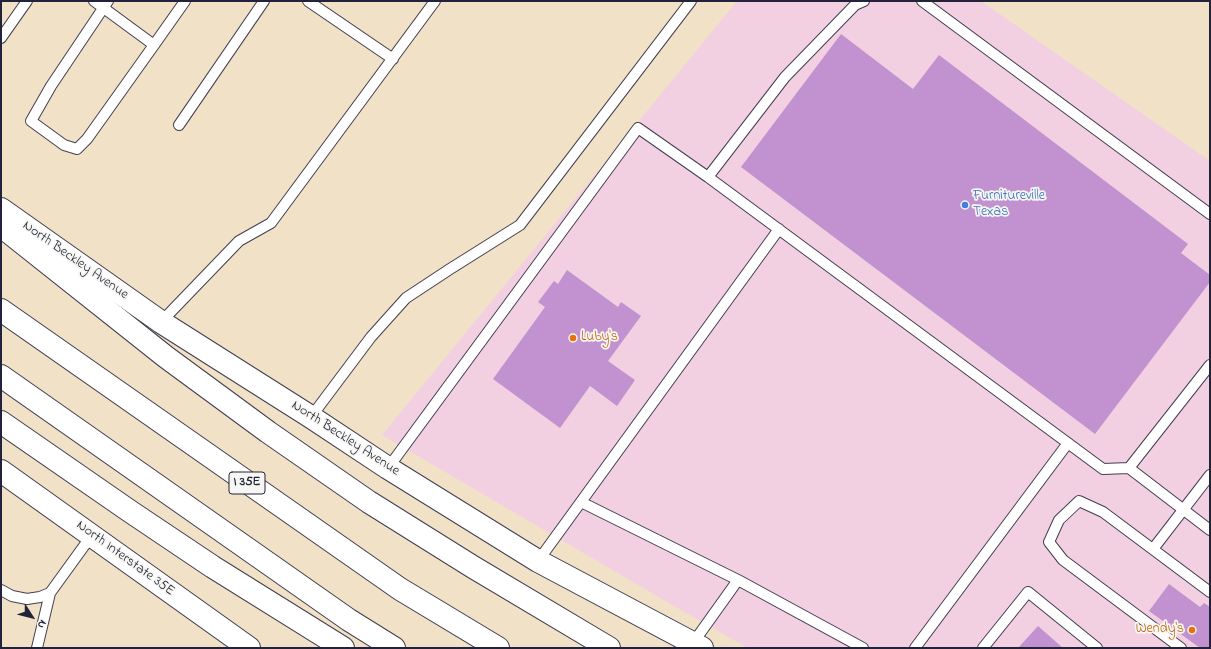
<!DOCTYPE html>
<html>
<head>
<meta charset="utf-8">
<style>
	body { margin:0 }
	#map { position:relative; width:1211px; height:649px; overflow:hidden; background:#f1e1c7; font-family:"Indie Flower",sans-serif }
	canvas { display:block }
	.frame { position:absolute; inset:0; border:2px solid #22223b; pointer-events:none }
	.north { position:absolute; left:12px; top:597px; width:40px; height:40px; -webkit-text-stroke:3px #f6f6f2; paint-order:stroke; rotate:126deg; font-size:11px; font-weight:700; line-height:16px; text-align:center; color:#22223b }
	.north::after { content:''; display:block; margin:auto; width:14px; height:18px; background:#22223b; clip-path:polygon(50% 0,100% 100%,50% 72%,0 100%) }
</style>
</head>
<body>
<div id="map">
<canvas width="1211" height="649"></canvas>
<div class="frame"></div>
<div class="north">N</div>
</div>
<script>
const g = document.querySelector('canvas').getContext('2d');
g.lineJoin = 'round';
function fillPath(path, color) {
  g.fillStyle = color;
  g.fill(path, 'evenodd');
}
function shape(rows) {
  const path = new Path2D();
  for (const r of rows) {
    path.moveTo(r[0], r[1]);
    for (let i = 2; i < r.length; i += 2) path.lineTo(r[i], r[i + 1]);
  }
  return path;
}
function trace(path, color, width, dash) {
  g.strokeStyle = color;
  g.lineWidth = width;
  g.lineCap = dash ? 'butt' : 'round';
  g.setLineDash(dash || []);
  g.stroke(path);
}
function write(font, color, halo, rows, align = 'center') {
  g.font = font + ' "Indie Flower",sans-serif';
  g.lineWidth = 3.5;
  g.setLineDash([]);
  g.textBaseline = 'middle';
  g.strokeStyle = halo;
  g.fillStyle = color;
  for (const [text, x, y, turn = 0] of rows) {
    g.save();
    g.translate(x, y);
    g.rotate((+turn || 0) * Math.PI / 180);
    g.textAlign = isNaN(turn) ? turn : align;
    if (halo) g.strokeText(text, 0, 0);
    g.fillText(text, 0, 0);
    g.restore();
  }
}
const built = shape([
	[737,1,981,1,1210,161,1210,648,748,648,674,606,382,435]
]);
const building = shape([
	[841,34,913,89,939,55,1188,244,1181,253,1210,275,1210,282,1095,434,741,167],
	[567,270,618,307,621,302,641,316,608,361,635,380,617,406,590,386,560,428,493,379,545,307,538,302,554,281,558,284],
	[1169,584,1200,607,1204,603,1210,607,1210,648,1200,648,1149,611],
	[1038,626,1063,648,1018,648]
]);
const service = shape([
	[94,1,154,45,185,1],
	[108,1,51,86,31,121,64,145,77,149,87,139,154,45],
	[308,1,393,59],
	[864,1,855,5,785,77,708,177,1103,469,1129,468],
	[922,1,1210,214],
	[1,38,27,1],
	[179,125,264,1],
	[161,322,239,241,271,223,435,1],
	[1210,365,1129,468,1210,530],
	[311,417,371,337,406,298,450,269,520,225,691,1],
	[388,468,638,128,708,177],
	[581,502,738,580],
	[1153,549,1210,475],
	[538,561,779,229],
	[1,590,12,596,27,599,40,597,50,593,92,535],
	[693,643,738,580,863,648],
	[37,648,50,593],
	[915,648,1068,443],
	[983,648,1028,592,1097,648],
	[1181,648,1063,560,1049,542,1059,520,1079,501,1103,512,1210,592]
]);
const secondary = shape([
	[1,209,161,322,311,417,388,468,538,561,702,648],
	[1,471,249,648]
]);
const motorway = shape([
	[1,226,166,357,268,432,369,502,473,567,609,648],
	[1,310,400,589,498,648],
	[1,376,349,620,394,648],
	[1,422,131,512,213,567,343,648]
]);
const markers = [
	[965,205,4,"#3f7fe0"],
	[573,338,4,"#e8710a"],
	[1192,630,4,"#e8710a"]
];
const shields = [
	[247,483,36]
];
const shieldNames = [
	["I 35E",247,483]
];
const shopNames = [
	["Furnitureville",973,197],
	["Texas",973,213]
];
const streetNames = [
	["North Beckley Avenue",75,261,35],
	["North Beckley Avenue",345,439,33],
	["North Interstate 35E",125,559,36]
];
const foodNames = [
	["Luby's",581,338],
	["Wendy's",1184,630,"right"]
];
fillPath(built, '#f2d0e2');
fillPath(building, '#c292d0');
trace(service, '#413f50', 12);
trace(secondary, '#413f50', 24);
trace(motorway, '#413f50', 24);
trace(service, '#fff', 10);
trace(secondary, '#fff', 22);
trace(motorway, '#fff', 22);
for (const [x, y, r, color] of markers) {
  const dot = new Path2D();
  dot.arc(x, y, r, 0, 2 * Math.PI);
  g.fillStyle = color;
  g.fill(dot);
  trace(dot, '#f6f6f2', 1.5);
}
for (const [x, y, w] of shields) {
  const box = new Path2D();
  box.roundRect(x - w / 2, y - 11, w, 22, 3);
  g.fillStyle = '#f6f6f2';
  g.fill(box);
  trace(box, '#22223b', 1);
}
write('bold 13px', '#22223b', null, shieldNames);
write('14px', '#366cbe', '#f6f6f2', shopNames, 'left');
write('14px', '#22223b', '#f6f6f2', streetNames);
write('14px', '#c56008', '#f6f6f2', foodNames, 'left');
</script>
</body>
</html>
